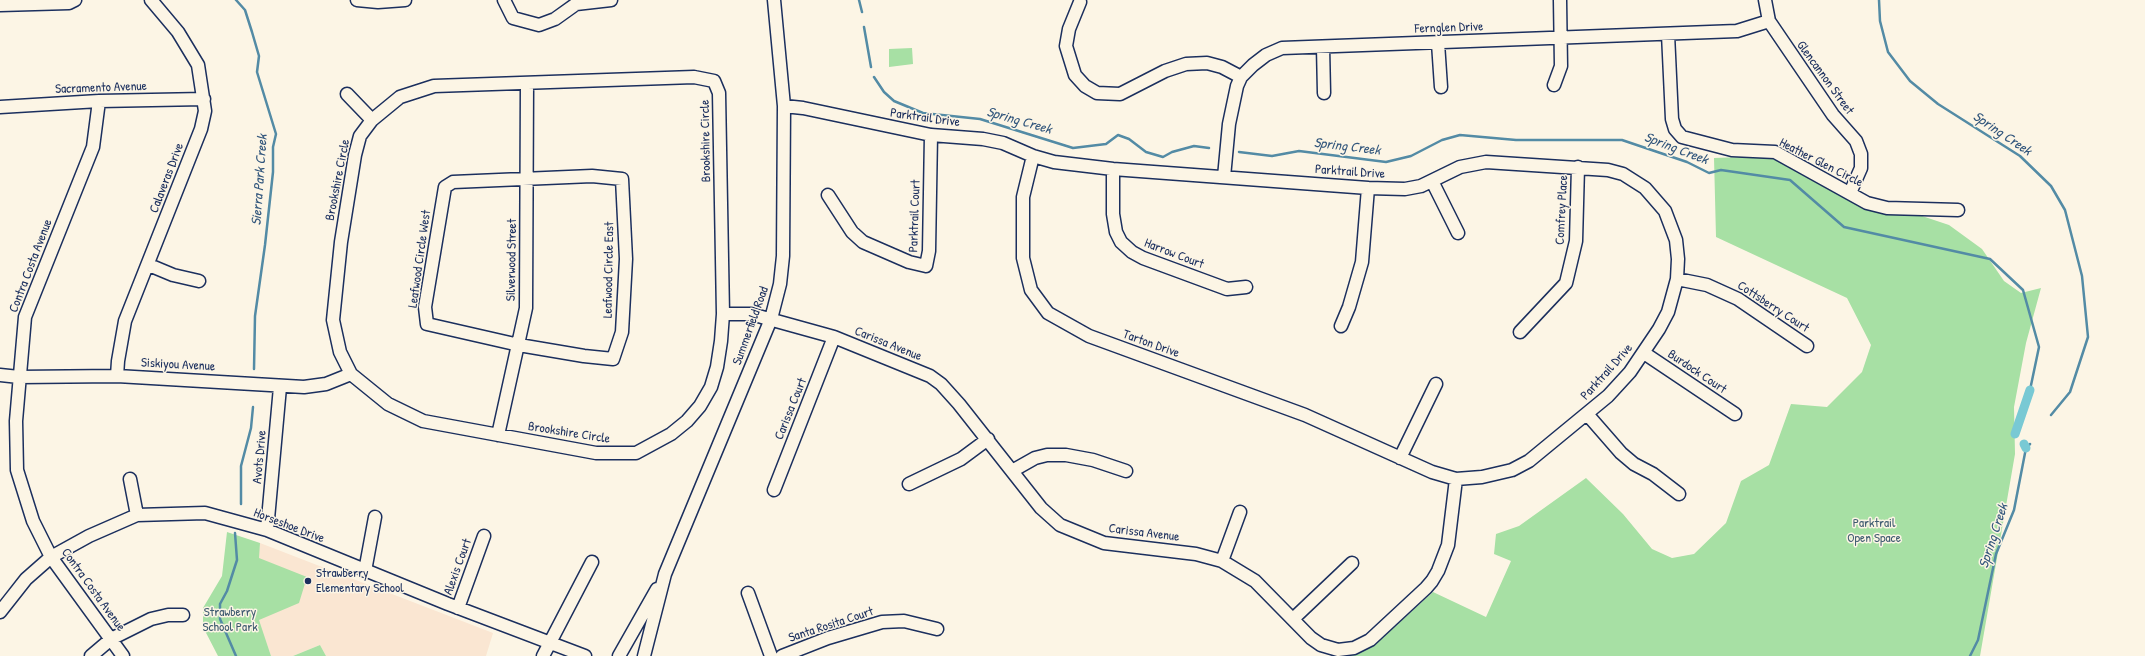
<!DOCTYPE html>
<html>
<head>
<meta charset="utf-8">
<style>
	body { margin:0 }
	canvas { display:block; background:#fcf5e5 }
</style>
</head>
<body>
<canvas width="2145" height="656"></canvas>
<script>
const g = document.querySelector('canvas').getContext('2d');
g.lineJoin = 'round';
function fillPath(path, color) {
  g.fillStyle = color;
  g.fill(path, 'evenodd');
}
function shape(rows) {
  const path = new Path2D();
  for (const r of rows) {
    path.moveTo(r[0], r[1]);
    for (let i = 2; i < r.length; i += 2) path.lineTo(r[i], r[i + 1]);
  }
  return path;
}
function trace(path, color, width, dash) {
  g.strokeStyle = color;
  g.lineWidth = width;
  g.lineCap = dash ? 'butt' : 'round';
  g.setLineDash(dash || []);
  g.stroke(path);
}
function write(font, color, halo, rows, align = 'center') {
  g.font = font + ' "Patrick Hand",sans-serif';
  g.lineWidth = 3;
  g.setLineDash([]);
  g.textBaseline = 'middle';
  g.strokeStyle = halo;
  g.fillStyle = color;
  for (const [text, x, y, turn = 0] of rows) {
    g.save();
    g.translate(x, y);
    g.rotate((+turn || 0) * Math.PI / 180);
    g.textAlign = isNaN(turn) ? turn : align;
    if (halo) g.strokeText(text, 0, 0);
    g.fillText(text, 0, 0);
    g.restore();
  }
}
const built = shape([
	[260,543,493,633,486,656,326,656,320,645,293,656,271,656,253,605]
]);
const green = shape([
	[912,48,913,64,889,67,889,49],
	[1768,156,1782,162,1860,207,1884,214,1919,215,1949,225,1982,249,2004,281,2021,293,2041,288,2026,343,2014,407,2015,454,1980,656,1348,656,1373,641,1379,641,1433,592,1486,617,1511,561,1494,554,1496,534,1519,526,1586,478,1623,514,1652,549,1672,558,1694,554,1726,523,1741,481,1769,465,1791,404,1827,407,1862,372,1871,345,1847,298,1716,237,1714,158],
	[227,532,260,543,259,558,307,577,299,603,259,620,271,656,218,656,203,627,203,608,222,576],
	[320,645,326,656,293,656]
]);
const stream = shape([
	[236,0,245,10,252,32,259,56,257,72,276,134,273,147,273,172,265,245,255,316,254,369],
	[859,0,862,12],
	[1879,0,1880,21,1888,52,1910,81,1938,104,2020,156,2051,186,2065,210,2082,276,2088,337,2070,392,2051,415],
	[864,27,871,67],
	[874,77,884,92,894,101,923,113,980,119,1073,148,1106,144,1118,135,1129,139,1146,152,1163,157,1172,152,1194,146,1209,148],
	[1239,152,1272,156,1299,151,1386,162,1411,156,1442,140,1460,135,1516,140,1622,140,1687,162,1709,173,1721,170,1790,180,1844,227,1990,259,2023,290,2039,347,2030,390],
	[241,504,241,466,251,428,253,407],
	[235,533,237,560,227,591,220,604,220,619,236,656],
	[1970,656,1978,640,1996,554,2014,510,2026,448,2030,444]
]);
const canal = shape([
	[2015,434,2030,390],
	[2024,444,2026,448]
]);
const minor = shape([
	[357,0,378,2,405,0],
	[504,0,513,18,539,25,555,19,576,4,611,0],
	[1765,0,1769,21,1833,115,1856,141,1861,154,1861,168,1850,193],
	[1080,2,1069,29,1066,46,1075,75,1085,86,1097,93,1120,94,1165,71,1186,64,1207,63,1222,67,1241,77],
	[0,5,69,3,75,0],
	[1668,34,1672,119,1675,129,1682,137,1732,150,1775,152,1867,203,1887,208,1958,210],
	[1438,43,1441,87],
	[1323,47,1324,93],
	[694,77,714,81,719,93,723,314,721,341,717,367,711,387,700,406,687,421,671,434,636,453,596,453,423,421,388,404,351,374,340,352,333,320,341,242,355,155,360,136,372,120,400,97,434,86,694,77],
	[1554,85,1561,66,1560,0],
	[347,94,372,120],
	[99,101,93,147,25,317,16,421,17,470,33,521,51,557,123,656],
	[784,106,803,108,931,135,983,139,1003,143,1033,156,1054,162,1113,169,1368,188,1405,189,1421,186,1460,167,1486,162,1608,170,1623,174,1645,188,1665,211,1676,240,1678,259,1677,279,1668,312,1659,329,1630,372,1608,396,1529,461,1512,470,1482,477,1456,479,1432,472,1305,415,1089,336,1048,313,1031,290,1023,258,1023,197,1033,156],
	[0,107,99,101,204,99],
	[1113,169,1113,214,1116,232,1121,242,1132,252,1143,258,1227,289,1246,287],
	[592,176,622,179,626,259,622,332,613,359,584,356,519,345,427,324,425,307,445,187,453,182,592,176],
	[1224,177,1229,124,1237,86,1241,77,1253,65,1266,55,1282,48,1737,31,1769,21],
	[1432,181,1458,233],
	[828,195,852,232,863,242,909,262,926,266,929,251,931,135],
	[149,265,173,275,199,281],
	[1677,279,1707,285,1738,299,1807,346],
	[723,314,751,314,834,337,930,376,941,384,959,404,1041,508,1060,525,1104,543,1196,554,1222,561,1255,581,1311,638,1321,645,1338,650,1354,648,1370,640,1426,588,1432,581,1438,571,1448,545,1456,479],
	[1341,326,1349,307,1362,262,1368,188],
	[1520,332,1566,283,1576,241,1578,167],
	[1644,353,1735,414],
	[0,375,19,377,117,376,304,387,326,384,351,374],
	[117,376,118,361,125,321,201,129,205,111,198,65,178,32,151,0],
	[1587,414,1621,453,1634,464,1653,474,1679,494],
	[498,435,526,308,527,83],
	[1400,458,1436,384],
	[1012,471,1035,458,1047,455,1066,455,1093,460,1126,471],
	[130,479,137,515],
	[909,484,961,459,988,439],
	[774,490,834,337],
	[267,530,280,387],
	[1222,561,1240,512],
	[365,571,375,517],
	[748,593,771,656],
	[458,608,484,536],
	[0,612,26,579,51,557,89,536,137,515,205,513,267,530,448,604,585,656],
	[1293,619,1352,563],
	[91,656,111,639,151,619,168,615,183,615],
	[543,656,592,562],
	[619,656,657,589],
	[644,656,665,574,771,319,780,284,783,256,784,106,774,0],
	[782,656,828,638,882,622,904,621,937,629]
]);
const markers = [
	[308,581,4,"#1b2f5e"]
];
const streetNames = [
	["Fernglen Drive",1449,28,-2],
	["Glencannon Street",1825,78,54],
	["Sacramento Avenue",101,88,-2],
	["Parktrail Drive",925,118,8],
	["Brookshire Circle",706,141,-91],
	["Heather Glen Circle",1821,163,27],
	["Parktrail Drive",1350,172,4],
	["Calaveras Drive",167,178,-69],
	["Brookshire Circle",338,180,-79],
	["Comfrey Place",1562,210,-87],
	["Parktrail Court",915,216,-88],
	["Harrow Court",1174,254,21],
	["Leafwood Circle West",420,259,-82],
	["Silverwood Street",512,260,-89],
	["Contra Costa Avenue",31,266,-69],
	["Leafwood Circle East",609,270,-89],
	["Cottsberry Court",1773,307,33],
	["Summerfield Road",751,326,-70],
	["Carissa Avenue",888,344,22],
	["Tarton Drive",1151,344,20],
	["Siskiyou Avenue",178,365,3],
	["Parktrail Drive",1607,372,-48],
	["Burdock Court",1697,372,34],
	["Carissa Court",791,409,-68],
	["Brookshire Circle",569,433,9],
	["Avots Drive",260,457,-85],
	["Horseshoe Drive",289,526,21],
	["Carissa Avenue",1144,533,7],
	["Alexis Court",458,567,-70],
	["Contra Costa Avenue",93,590,54],
	["Santa Rosita Court",831,625,-18]
];
const parkNames = [
	["Parktrail",1874,524],
	["Open Space",1874,539],
	["Strawberry",230,613],
	["School Park",230,628]
];
const poiNames = [
	["Strawberry",316,574],
	["Elementary School",316,589]
];
const waterNames = [
	["Spring Creek",1019,121,16],
	["Spring Creek",2002,134,34],
	["Spring Creek",1347,147,7],
	["Spring Creek",1676,149,21],
	["Sierra Park Creek",260,180,-86],
	["Spring Creek",1994,536,-72]
];
fillPath(built, '#fae6d2');
fillPath(green, '#a7e0a4');
trace(stream, '#538ba5', 2.5);
trace(canal, '#79c9d4', 9);
trace(minor, '#1b2f5e', 15);
trace(minor, '#fcf5e5', 12);
for (const [x, y, r, color] of markers) {
  const dot = new Path2D();
  dot.arc(x, y, r, 0, 2 * Math.PI);
  g.fillStyle = color;
  g.fill(dot);
  trace(dot, '#fcf5e5', 1.5);
}
write('13px', '#1b2f5e', '#fcf5e5', streetNames);
write('13px', '#3e5b70', '#fcf5e5', parkNames);
write('13px', '#1b2f5e', '#fcf5e5', poiNames, 'left');
write('italic 14px', '#32567c', '#fcf5e5', waterNames);
</script>
</body>
</html>
